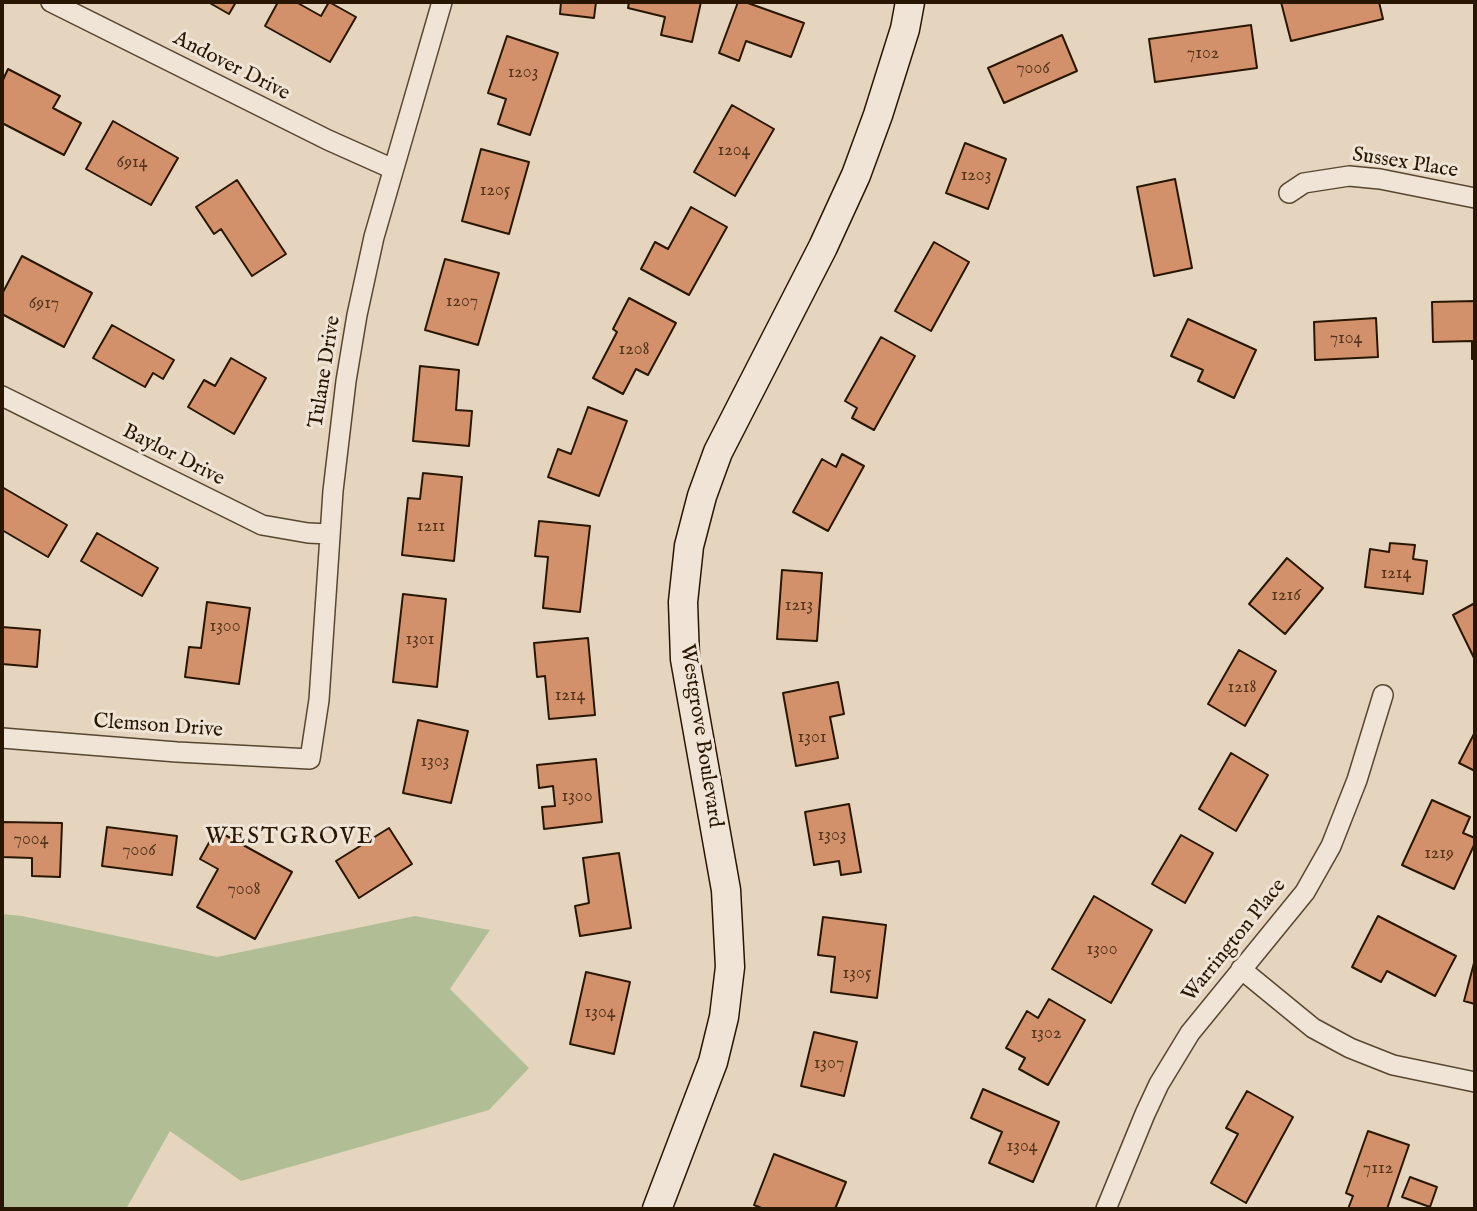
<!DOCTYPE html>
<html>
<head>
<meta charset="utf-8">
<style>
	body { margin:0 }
	#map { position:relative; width:1477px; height:1211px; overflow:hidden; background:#e6d5be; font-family:"IM FELL English",serif }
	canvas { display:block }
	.frame { position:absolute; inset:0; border:4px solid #281600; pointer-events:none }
</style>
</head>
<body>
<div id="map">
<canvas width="1477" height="1211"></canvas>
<div class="frame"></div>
</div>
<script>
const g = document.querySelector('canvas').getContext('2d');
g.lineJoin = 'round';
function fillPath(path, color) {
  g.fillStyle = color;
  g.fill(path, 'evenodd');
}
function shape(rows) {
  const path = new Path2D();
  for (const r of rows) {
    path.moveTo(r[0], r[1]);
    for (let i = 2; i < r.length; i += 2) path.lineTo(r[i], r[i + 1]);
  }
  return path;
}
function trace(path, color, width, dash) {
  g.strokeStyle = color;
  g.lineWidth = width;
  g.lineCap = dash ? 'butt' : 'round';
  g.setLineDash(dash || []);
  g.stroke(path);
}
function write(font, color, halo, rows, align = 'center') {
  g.font = font + ' "IM FELL English",serif';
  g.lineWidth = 6;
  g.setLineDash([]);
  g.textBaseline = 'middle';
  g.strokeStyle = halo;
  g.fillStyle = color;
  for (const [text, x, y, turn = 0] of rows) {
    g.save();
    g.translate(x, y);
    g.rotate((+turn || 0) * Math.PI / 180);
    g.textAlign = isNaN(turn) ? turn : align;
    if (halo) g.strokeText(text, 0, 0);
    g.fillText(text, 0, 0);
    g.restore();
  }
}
const green = shape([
	[2,914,22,916,217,957,415,916,490,930,450,989,529,1068,489,1110,241,1181,170,1131,126,1209,2,1209]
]);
const building = shape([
	[208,2,236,2,229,14,208,2],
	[278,2,296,2,321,16,329,2,356,17,330,62,265,26,278,2],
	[561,2,596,2,594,18,560,14,561,2],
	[629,2,701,2,692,42,661,35,665,17,628,8,629,2],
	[738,2,745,2,804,23,791,57,746,41,739,61,719,53,738,2],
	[1281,2,1379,2,1383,19,1291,41,1281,2],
	[1251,25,1257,68,1155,82,1149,39,1251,25],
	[1062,35,1077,71,1004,103,988,68,1062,35],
	[507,36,558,53,530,135,498,124,506,99,488,93,507,36],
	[8,69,60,96,53,108,81,123,64,155,2,123,2,82,8,69],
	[732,105,774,129,735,196,694,172,732,105],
	[113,121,178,158,151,205,86,169,113,121],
	[965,143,1006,159,988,209,946,193,965,143],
	[481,149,529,162,509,234,462,221,481,149],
	[1175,179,1192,268,1154,276,1137,187,1175,179],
	[237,180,286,254,252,276,221,229,214,234,196,207,237,180],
	[691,207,727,227,689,295,641,269,655,242,668,249,691,207],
	[934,242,969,262,931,331,895,311,934,242],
	[22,256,92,293,64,347,2,314,2,294,22,256],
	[445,259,499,273,478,345,425,330,445,259],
	[629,298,676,323,648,375,636,369,623,394,593,378,617,332,613,329,629,298],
	[1475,301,1475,359,1472,359,1472,341,1433,342,1432,302,1475,301],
	[1376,318,1378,357,1315,360,1314,322,1376,318],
	[1188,319,1256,350,1234,398,1198,381,1203,370,1171,356,1188,319],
	[112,325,174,360,163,379,153,373,145,387,93,358,112,325],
	[881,337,915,356,874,430,852,418,857,408,845,401,881,337],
	[231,358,266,378,234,434,188,407,204,380,215,386,231,358],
	[420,366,459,370,456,410,472,411,469,446,413,441,420,366],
	[588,407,627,421,599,496,548,477,558,449,571,454,588,407],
	[842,454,864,466,828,531,793,512,822,459,836,467,842,454],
	[423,473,462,477,454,561,402,555,408,498,420,499,423,473],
	[2,487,67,525,48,557,2,530,2,487],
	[539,521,590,526,580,612,543,608,548,557,535,556,539,521],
	[97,533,158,568,142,596,81,561,97,533],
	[1390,543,1415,545,1413,559,1427,561,1423,594,1365,587,1370,549,1389,552,1390,543],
	[1287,558,1323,588,1285,634,1249,604,1287,558],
	[782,570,822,573,817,641,777,639,782,570],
	[403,594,446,599,437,687,393,682,403,594],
	[207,602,250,608,239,684,185,677,189,647,201,648,207,602],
	[1475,603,1475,660,1453,615,1475,603],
	[2,627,40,630,37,667,2,664,2,627],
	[588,638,595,715,549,719,545,676,537,677,534,643,588,638],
	[1239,650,1276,671,1245,726,1208,704,1239,650],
	[838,682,844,714,830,717,838,758,796,766,783,693,838,682],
	[418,720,468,731,451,803,403,793,418,720],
	[1475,732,1475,771,1459,763,1475,732],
	[1231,753,1268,775,1236,831,1199,809,1231,753],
	[596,759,602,822,544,829,542,807,555,806,553,786,539,788,537,765,596,759],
	[1432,800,1470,817,1463,833,1475,838,1475,843,1454,889,1402,865,1432,800],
	[849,804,861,872,841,875,839,861,814,865,805,812,849,804],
	[2,822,62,823,60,877,32,876,32,858,2,857,2,822],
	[107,827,177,836,172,875,102,866,107,827],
	[389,828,412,864,359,898,336,861,389,828],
	[216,830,292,872,255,939,197,907,218,869,200,859,216,830],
	[1181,835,1213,853,1185,903,1152,884,1181,835],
	[619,853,631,928,580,936,575,906,589,903,583,858,619,853],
	[1094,896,1152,930,1111,1003,1052,969,1094,896],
	[1378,916,1456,956,1435,996,1387,971,1381,982,1352,967,1378,916],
	[823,917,886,925,877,998,831,992,835,957,818,955,823,917],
	[1474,963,1475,963,1475,1004,1464,1001,1474,963],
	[586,972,630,982,614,1054,570,1044,586,972],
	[1049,999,1085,1020,1048,1085,1019,1069,1025,1058,1006,1048,1027,1011,1038,1018,1049,999],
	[814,1032,857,1042,844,1096,801,1086,814,1032],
	[983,1089,1059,1122,1033,1182,989,1163,1002,1132,971,1118,983,1089],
	[1247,1091,1293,1117,1246,1203,1211,1183,1238,1134,1226,1128,1247,1091],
	[1368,1131,1409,1145,1387,1209,1348,1209,1353,1196,1346,1193,1368,1131],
	[774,1154,846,1182,835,1209,764,1209,754,1205,774,1154],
	[1410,1177,1437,1187,1430,1207,1402,1197,1410,1177]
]);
const street = shape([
	[51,2,328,140,393,169],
	[1289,193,1304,183,1349,176,1380,179,1475,198],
	[2,396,262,525,308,533,330,534],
	[2,738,177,752,310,759,319,700,333,491,346,381,357,315,374,237,442,2],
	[1241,969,1313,1028,1350,1048,1393,1065,1475,1082],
	[1106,1209,1145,1114,1159,1084,1190,1033,1305,892,1331,846,1357,780,1383,695]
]);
const secondary = shape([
	[657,1209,713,1062,724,1017,730,967,726,890,685,659,683,602,689,546,702,496,718,452,823,247,856,175,878,115,905,29,910,2]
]);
const numberNames = [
	["7102",1203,54],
	["7006",1033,69],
	["1203",523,73],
	["1204",734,151],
	["6914",132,163],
	["1203",976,176],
	["1205",495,191],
	["1207",462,302],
	["6917",44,304],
	["7104",1346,339],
	["1208",634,350],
	["1211",431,527],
	["1214",1396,574],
	["1216",1286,596],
	["1213",799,606],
	["1300",225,627],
	["1301",420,640],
	["1218",1242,688],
	["1214",570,696],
	["1301",812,738],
	["1303",435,762],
	["1300",577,797],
	["1303",832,836],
	["7004",31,840],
	["7006",139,851],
	["1219",1439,854],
	["7008",244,890],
	["1300",1102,950],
	["1305",857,974],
	["1304",600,1013],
	["1302",1046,1034],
	["1307",829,1064],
	["1304",1022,1147],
	["7112",1378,1169]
];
const streetNames = [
	["Andover Drive",231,67,27],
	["Sussex Place",1405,164,9],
	["Tulane Drive",326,372,-81],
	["Baylor Drive",173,456,27],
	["Clemson Drive",158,727,4],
	["Westgrove Boulevard",700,736,81],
	["Warrington Place",1235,941,-51]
];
const neighbourhoodNames = [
	["WESTGROVE",290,838]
];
fillPath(green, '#b1be95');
fillPath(building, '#d3916b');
trace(building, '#281600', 2);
trace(street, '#584630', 22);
trace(secondary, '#281600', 31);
trace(street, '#efe4d5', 19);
trace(secondary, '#efe4d5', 28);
write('18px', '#53351b', null, numberNames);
write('21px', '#281600', '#efe4d5', streetNames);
g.letterSpacing = '2px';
write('23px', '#281600', '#efe4d5', neighbourhoodNames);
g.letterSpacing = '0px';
</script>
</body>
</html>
